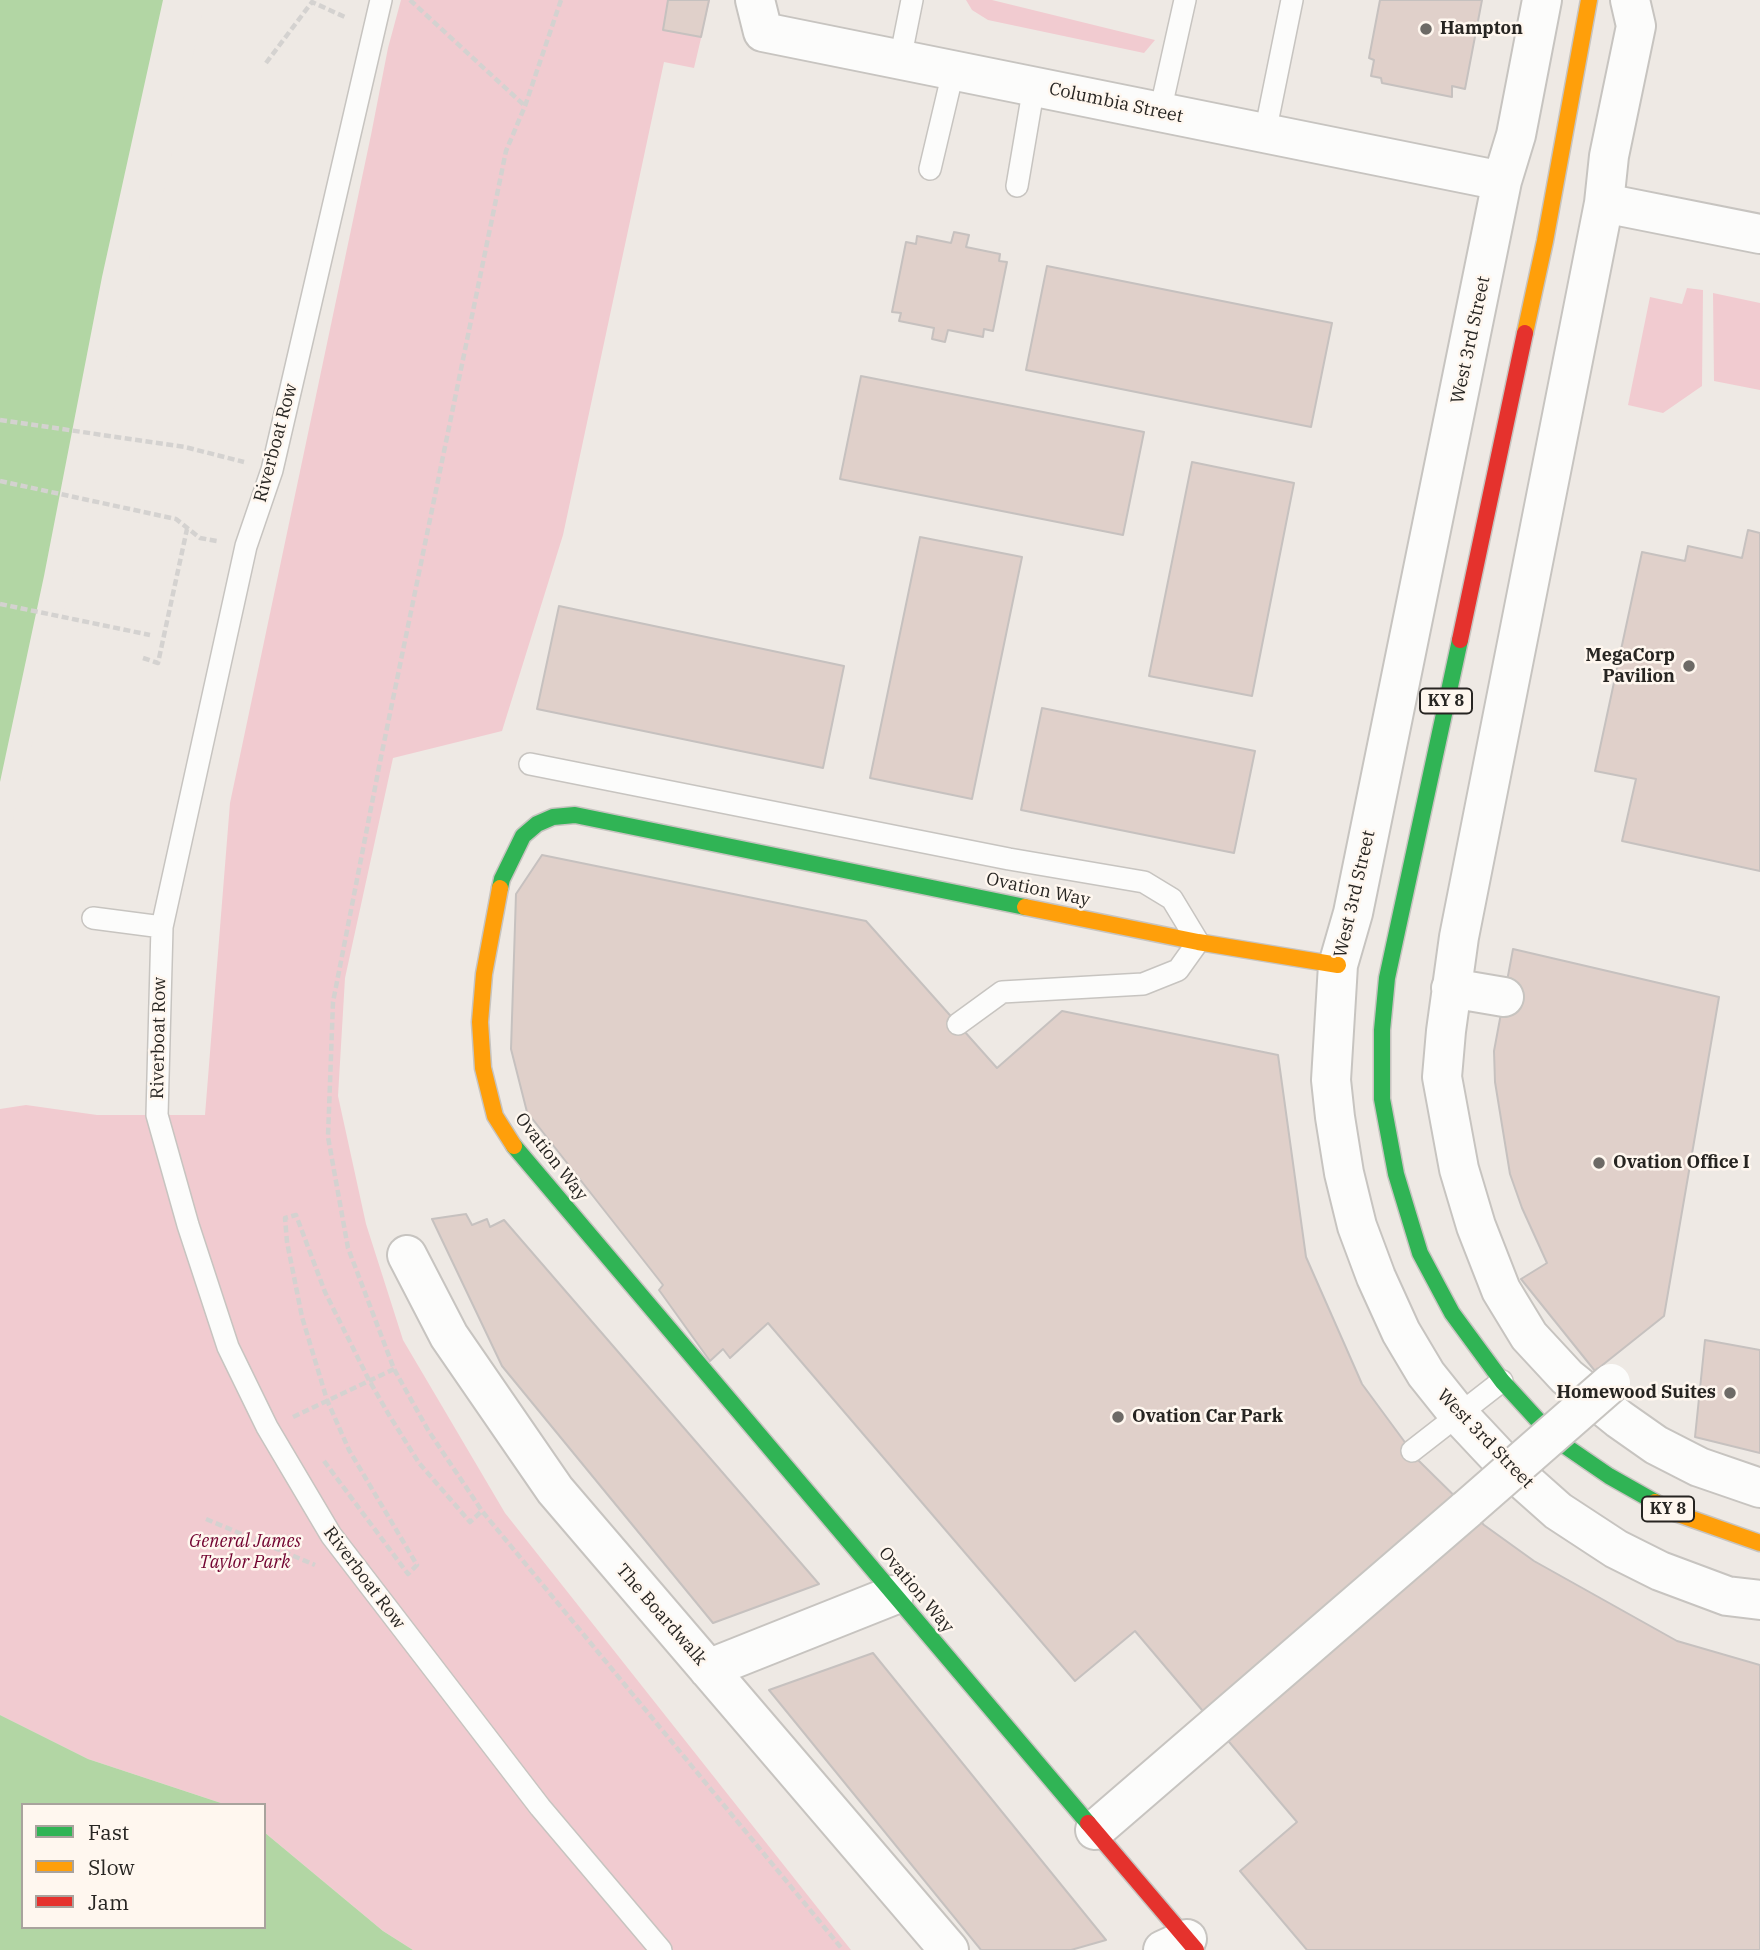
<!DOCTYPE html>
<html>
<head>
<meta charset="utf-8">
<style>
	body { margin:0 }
	#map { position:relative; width:1760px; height:1950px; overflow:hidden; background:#eee9e4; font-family:"IBM Plex Serif",serif }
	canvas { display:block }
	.legend { position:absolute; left:21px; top:1803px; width:245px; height:126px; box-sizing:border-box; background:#fff7ef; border:2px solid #a9a39d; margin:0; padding:9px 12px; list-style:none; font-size:21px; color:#272522 }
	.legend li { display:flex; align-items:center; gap:14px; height:35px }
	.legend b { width:35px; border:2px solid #a9a39d }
</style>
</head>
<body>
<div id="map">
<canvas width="1760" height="1950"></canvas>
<ul class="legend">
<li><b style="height:9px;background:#30b455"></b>Fast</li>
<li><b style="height:9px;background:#ff9f0a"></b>Slow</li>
<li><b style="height:9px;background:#e5322d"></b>Jam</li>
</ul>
</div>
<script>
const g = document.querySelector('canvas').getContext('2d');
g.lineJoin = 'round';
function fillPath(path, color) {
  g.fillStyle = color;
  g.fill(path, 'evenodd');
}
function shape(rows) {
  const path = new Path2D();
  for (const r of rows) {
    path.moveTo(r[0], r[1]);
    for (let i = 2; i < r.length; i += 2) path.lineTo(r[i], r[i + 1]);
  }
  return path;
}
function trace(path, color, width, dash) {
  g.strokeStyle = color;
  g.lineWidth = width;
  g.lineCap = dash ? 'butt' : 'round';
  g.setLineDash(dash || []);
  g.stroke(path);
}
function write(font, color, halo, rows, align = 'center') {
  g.font = font + ' "IBM Plex Serif",serif';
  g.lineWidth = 5;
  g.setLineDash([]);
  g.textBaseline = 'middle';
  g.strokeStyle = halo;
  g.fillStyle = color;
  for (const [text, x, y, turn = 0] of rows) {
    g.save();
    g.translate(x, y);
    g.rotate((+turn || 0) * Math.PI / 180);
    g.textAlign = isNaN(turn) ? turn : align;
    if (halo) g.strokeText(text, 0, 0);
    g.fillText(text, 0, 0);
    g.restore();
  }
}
const green = shape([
	[401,0,710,0,694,68,664,62,563,535,502,731,393,758,345,978,338,1096,366,1224,403,1340,505,1513,851,1950,413,1950,383,1931,264,1832,264,1805,227,1805,88,1759,0,1715,0,1109,26,1105,97,1115,205,1115,230,803,371,135,388,48],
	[966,0,992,0,1155,40,1144,53,988,20,972,10],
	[1687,288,1703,290,1702,386,1663,413,1628,405,1650,297,1682,304],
	[1713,293,1760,303,1760,390,1714,381]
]);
const water = shape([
	[0,0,201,0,0,860],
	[0,1715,88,1759,227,1805,23,1805,23,1927,264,1927,264,1832,383,1931,413,1950,0,1950]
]);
const pier = shape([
	[163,0,205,0,138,310,3,861,0,864,0,782,44,576,102,277]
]);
const building = shape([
	[668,0,709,0,701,37,663,30,668,0],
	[1380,0,1482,0,1465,89,1452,86,1452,97,1382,83,1381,78,1371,76,1374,60,1369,58,1380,0],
	[954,232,969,235,966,247,1000,254,999,261,1007,262,993,331,984,329,983,337,948,330,945,342,932,339,934,328,899,321,901,313,892,312,906,242,916,244,917,236,951,243,954,232],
	[1047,266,1332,323,1311,427,1026,370,1047,266],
	[861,376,1144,432,1123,535,840,479,861,376],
	[1192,462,1294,483,1252,696,1149,676,1192,462],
	[1748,530,1760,533,1760,871,1622,841,1636,779,1595,771,1642,552,1685,561,1688,546,1742,558,1748,530],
	[920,537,1022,557,972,799,870,778,920,537],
	[559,606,844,666,823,768,537,709,559,606],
	[1042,708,1255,751,1234,853,1021,810,1042,708],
	[542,855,866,921,997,1068,1062,1011,1278,1055,1306,1257,1362,1384,1418,1460,1484,1525,1534,1561,1677,1641,1760,1665,1760,1950,1307,1950,1240,1871,1297,1822,1135,1631,1075,1681,768,1323,730,1358,723,1349,710,1361,659,1290,663,1285,527,1112,511,1049,516,894,542,855],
	[1513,949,1719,997,1664,1316,1595,1371,1521,1279,1547,1263,1522,1208,1510,1174,1495,1082,1494,1051,1513,949],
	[466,1214,472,1225,487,1219,490,1227,504,1220,819,1584,713,1623,502,1366,432,1219,466,1214],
	[1705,1340,1760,1350,1760,1453,1695,1437,1705,1340],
	[873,1653,1106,1940,1071,1950,981,1950,769,1690,873,1653]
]);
const path = shape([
	[410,0,525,106],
	[561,0,525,106,506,151,381,757,333,1002,328,1137,348,1248,394,1369,428,1430,482,1511,843,1950],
	[266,63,312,2,347,18],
	[0,420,185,447,244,462],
	[0,481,176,519,200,538,217,541],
	[0,604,150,635],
	[143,658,158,663,187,529],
	[293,1417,394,1369],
	[324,1461,408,1574,417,1565,349,1450,327,1400,302,1317,287,1242,285,1218,296,1215,325,1292,369,1380,389,1415,419,1463,470,1522,482,1511],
	[206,1519,315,1565]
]);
const lane = shape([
	[381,0,272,470,246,546,162,927,157,1115,188,1225,228,1347,267,1427,331,1535,540,1807,661,1950],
	[900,60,912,0],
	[1160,112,1185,0],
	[1265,133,1292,0],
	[930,169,953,72],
	[1017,186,1034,86],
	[530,764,1009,859,1144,882,1172,899,1198,942,1178,970,1143,984,1002,992,958,1024],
	[93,918,162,927],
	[1412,1451,1502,1381]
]);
const street = shape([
	[755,0,763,32,1502,181],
	[1542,0,1516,135,1502,181,1353,913,1338,965,1331,1080,1335,1117,1344,1173,1357,1226,1376,1277,1401,1332,1426,1374,1458,1414,1504,1463,1558,1511,1616,1549,1660,1571,1727,1596,1760,1600],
	[1630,0,1636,26,1609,156,1604,203,1459,937,1446,1031,1442,1077,1459,1169,1476,1226,1501,1290,1529,1336,1567,1377,1619,1419,1656,1445,1699,1467,1760,1488],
	[1604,203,1760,234],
	[1451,988,1504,997],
	[407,1255,449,1336,555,1490,949,1950],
	[708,1669,894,1595],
	[1095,1830,1467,1509],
	[1163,1950,1187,1939]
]);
const fast = shape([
	[1460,640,1387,978,1382,1030,1382,1099,1396,1174,1420,1253,1452,1313,1502,1381,1555,1439,1609,1476,1655,1502],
	[500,888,502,879,523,836,537,824,553,817,575,815,1025,907],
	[514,1146,1088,1823]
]);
const slow = shape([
	[1525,333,1545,241,1589,0],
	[500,888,484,974,480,1022,483,1068,495,1116,514,1146],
	[1025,907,1198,942,1338,965],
	[1655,1502,1675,1513,1760,1543]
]);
const jam = shape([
	[1460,640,1525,333],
	[1088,1823,1196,1950]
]);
const streetBridge = shape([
	[1467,1509,1611,1383]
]);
const markers = [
	[1426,29,7,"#6d6a66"],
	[1689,666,7,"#6d6a66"],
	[1599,1163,7,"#6d6a66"],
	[1730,1393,7,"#6d6a66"],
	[1118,1417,7,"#6d6a66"]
];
const shields = [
	[1446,701,52],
	[1668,1509,52]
];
const shieldNames = [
	["KY 8",1446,701],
	["KY 8",1668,1509]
];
const poiNames = [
	["Hampton",1440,29],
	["MegaCorp",1675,656,"right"],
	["Pavilion",1675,677,"right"],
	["Ovation Office I",1613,1163],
	["Homewood Suites",1716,1393,"right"],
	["Ovation Car Park",1132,1417]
];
const streetNames = [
	["Columbia Street",1116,103,12],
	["West 3rd Street",1471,340,-78],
	["Riverboat Row",276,443,-75],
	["Ovation Way",1038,890,12],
	["West 3rd Street",1355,894,-77],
	["Riverboat Row",159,1038,-89],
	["Ovation Way",551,1157,52],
	["West 3rd Street",1485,1439,46],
	["Riverboat Row",364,1578,53],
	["Ovation Way",916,1590,50],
	["The Boardwalk",661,1615,49]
];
const parkNames = [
	["General James",245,1542],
	["Taylor Park",245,1563]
];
fillPath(green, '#f1cbd0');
fillPath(water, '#b2d6a4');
fillPath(pier, '#eee9e4');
fillPath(building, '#e0d0ca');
trace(building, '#c6c1bf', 2);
trace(lane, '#c7c4c0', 24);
trace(street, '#c7c4c0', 42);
trace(fast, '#c7c4c0', 19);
trace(slow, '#c7c4c0', 19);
trace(jam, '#c7c4c0', 19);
trace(path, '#d4d2d0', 4.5, [7, 3.5]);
trace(lane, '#fcfcfb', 21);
trace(street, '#fcfcfb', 38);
trace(fast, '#30b455', 16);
trace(slow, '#ff9f0a', 16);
trace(jam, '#e5322d', 16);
trace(streetBridge, '#c7c4c0', 42, []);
trace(streetBridge, '#fcfcfb', 38);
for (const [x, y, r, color] of markers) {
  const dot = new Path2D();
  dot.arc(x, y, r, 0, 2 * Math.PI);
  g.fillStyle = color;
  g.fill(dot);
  trace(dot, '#fff7ef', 2.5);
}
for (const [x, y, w] of shields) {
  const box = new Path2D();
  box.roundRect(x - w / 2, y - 12.5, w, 25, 5);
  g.fillStyle = '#fff7ef';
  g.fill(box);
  trace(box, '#272522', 2);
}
write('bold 16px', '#272522', null, shieldNames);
write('bold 18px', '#272522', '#fff7ef', poiNames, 'left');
write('18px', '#272522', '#fff7ef', streetNames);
write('italic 18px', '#710230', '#fff7ef', parkNames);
</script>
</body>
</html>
